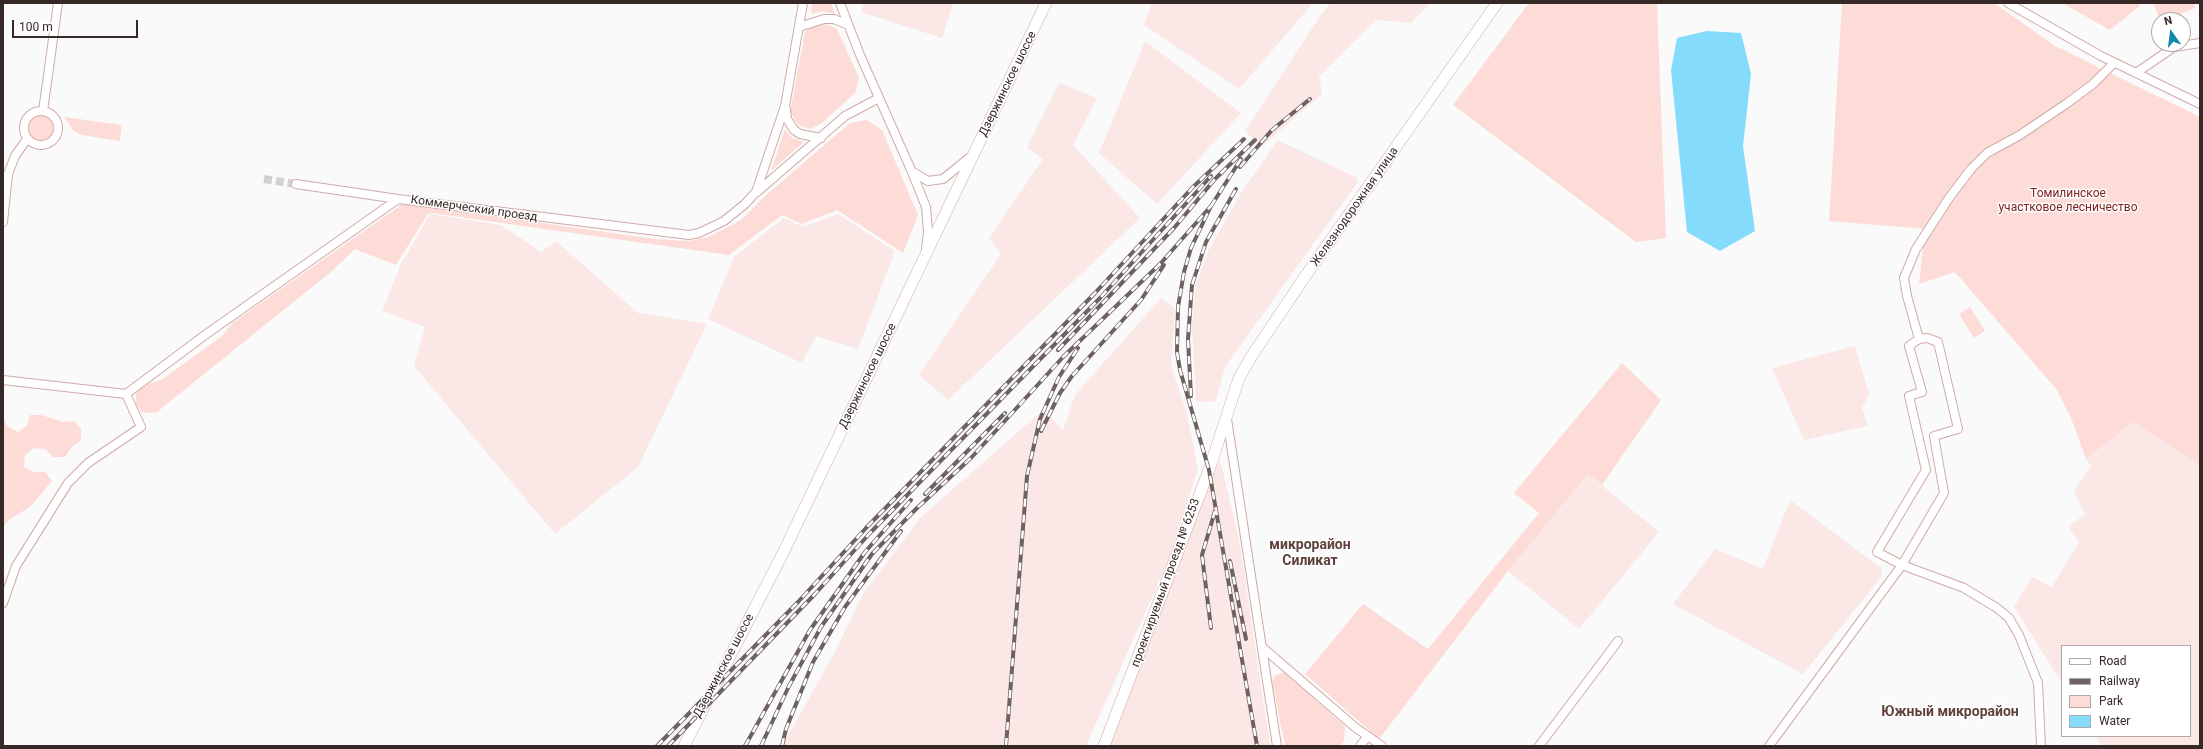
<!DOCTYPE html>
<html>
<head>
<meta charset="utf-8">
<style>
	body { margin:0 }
	#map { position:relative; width:2203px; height:749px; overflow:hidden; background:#fafafa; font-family:Roboto,sans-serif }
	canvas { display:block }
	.frame { position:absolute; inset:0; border:4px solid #362826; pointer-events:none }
	.legend { position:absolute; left:2061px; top:645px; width:130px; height:92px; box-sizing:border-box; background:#fff; border:1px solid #afa9a8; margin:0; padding:5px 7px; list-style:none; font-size:12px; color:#362826 }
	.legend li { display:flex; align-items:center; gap:8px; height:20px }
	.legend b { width:20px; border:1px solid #afa9a8 }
	.north { position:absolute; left:2151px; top:12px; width:40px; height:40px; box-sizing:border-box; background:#fff; border:1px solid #afa9a8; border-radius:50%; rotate:346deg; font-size:11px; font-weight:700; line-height:16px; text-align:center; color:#362826 }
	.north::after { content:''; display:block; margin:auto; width:14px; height:18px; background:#0f89ac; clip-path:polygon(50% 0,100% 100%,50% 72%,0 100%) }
	.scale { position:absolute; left:12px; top:20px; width:126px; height:18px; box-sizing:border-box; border:2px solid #362826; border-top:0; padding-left:5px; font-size:12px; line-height:14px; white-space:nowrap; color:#362826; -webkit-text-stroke:3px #fff; paint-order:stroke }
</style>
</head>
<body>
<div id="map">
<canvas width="2203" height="749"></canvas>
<div class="frame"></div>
<ul class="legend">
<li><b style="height:5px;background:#fff"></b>Road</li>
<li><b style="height:5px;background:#6d6261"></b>Railway</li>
<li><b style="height:11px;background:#fddcd8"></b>Park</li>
<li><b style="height:11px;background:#85dbfc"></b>Water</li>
</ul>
<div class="north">N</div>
<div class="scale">100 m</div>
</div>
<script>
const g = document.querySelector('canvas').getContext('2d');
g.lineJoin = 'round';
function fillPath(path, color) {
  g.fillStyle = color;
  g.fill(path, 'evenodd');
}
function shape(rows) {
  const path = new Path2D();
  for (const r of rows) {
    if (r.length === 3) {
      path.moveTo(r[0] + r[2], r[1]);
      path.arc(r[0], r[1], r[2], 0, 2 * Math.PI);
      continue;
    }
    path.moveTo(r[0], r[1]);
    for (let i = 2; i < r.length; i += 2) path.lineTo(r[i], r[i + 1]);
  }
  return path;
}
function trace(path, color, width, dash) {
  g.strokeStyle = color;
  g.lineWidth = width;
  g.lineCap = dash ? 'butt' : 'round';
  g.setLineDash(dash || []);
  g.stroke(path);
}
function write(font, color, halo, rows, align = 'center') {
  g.font = font + ' Roboto,sans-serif';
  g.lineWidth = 3;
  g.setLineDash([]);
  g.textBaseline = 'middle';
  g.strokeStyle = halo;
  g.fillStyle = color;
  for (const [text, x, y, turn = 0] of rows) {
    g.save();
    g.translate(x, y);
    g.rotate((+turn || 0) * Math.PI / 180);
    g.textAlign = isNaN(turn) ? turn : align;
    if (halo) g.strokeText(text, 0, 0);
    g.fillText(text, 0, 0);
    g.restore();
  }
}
const built = shape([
	[864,3,953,3,942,38,861,12],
	[1152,3,1313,3,1239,89,1144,25],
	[1330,3,1431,3,1411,23,1376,20,1319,76,1322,94,1261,147,1245,131,1318,19],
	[1145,41,1241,113,1157,204,1099,153],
	[1059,83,1097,98,1073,145,1140,218,948,400,919,375,1001,254,989,238,1043,159,1027,147],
	[1278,140,1357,178,1357,183,1225,367,1216,401,1196,402,1192,326,1196,285,1207,253,1241,193],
	[430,214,501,225,541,252,556,241,638,313,707,324,638,467,555,534,414,366,425,327,382,311,400,266],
	[838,214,895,251,858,349,816,336,802,363,708,319,734,257,784,218,803,227],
	[1161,298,1175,309,1171,365,1187,414,1198,469,1172,552,1086,746,782,746,834,654,863,594,920,518,1043,410,1063,430,1075,395],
	[1855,346,1869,394,1862,408,1868,426,1804,440,1772,368],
	[2133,422,2200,465,2200,746,2102,746,2095,736,2190,736,2190,646,2062,646,2062,683,2014,607,2032,577,2052,587,2079,542,2068,527,2085,514,2074,491,2091,466,2086,459],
	[1220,460,1239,539,1270,746,1108,746,1198,510],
	[1588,474,1659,532,1579,629,1508,571],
	[1790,500,1881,568,1882,576,1803,674,1673,604,1715,549,1763,569]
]);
const green = shape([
	[812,3,831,3,835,14,822,11,811,14],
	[1529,3,1657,3,1666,238,1636,242,1453,105],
	[1842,3,1994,3,2055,46,2200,117,2200,465,2133,422,2086,459,2071,418,2057,390,1955,272,1919,284,1925,229,1829,221],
	[2062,3,2139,3,2140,6,2110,30],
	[2153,3,2193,3,2195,8,2165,20,2160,20],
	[827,24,837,29,859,78,855,93,823,122,811,129,798,125,790,112,805,32,814,26],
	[41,128,14],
	[64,117,122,125,120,141,82,135,73,130],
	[867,120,882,130,918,215,903,253,837,210,802,224,782,215,729,255,431,213,428,214,396,265,355,249,332,271,157,412,149,413,142,412,136,404,136,392,145,385,161,380,222,336,232,323,397,208,405,209,397,207,403,203,654,239,689,241,709,237,741,220,765,196,850,123],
	[785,129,792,138,804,142,771,171],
	[1970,307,1985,331,1974,338,1959,314],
	[1622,363,1661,400,1602,485,1588,474,1508,571,1379,739,1305,674,1363,604,1428,649,1539,513,1514,493],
	[30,415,41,415,63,422,74,421,81,429,81,441,72,447,65,457,53,457,45,449,34,448,25,455,24,467,34,472,45,472,52,481,30,507,10,519,3,527,3,417,7,426,18,432,27,426],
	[1284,672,1345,726,1344,741,1340,746,1285,746,1272,681,1275,676]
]);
const water = shape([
	[1707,31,1741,33,1751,74,1743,146,1755,231,1720,251,1687,232,1671,70,1677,38]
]);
const streetTunnel = shape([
	[264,179,296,184]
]);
const street = shape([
	[840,3,860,55,912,172,926,207,928,232,926,249],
	[2008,3,2099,55,2200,104],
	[799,27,824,19,834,19,848,25],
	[2136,73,2174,47,2200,43],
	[786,109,787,119,794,130,800,134,821,138],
	[41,128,17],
	[43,111,58,3],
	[913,172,928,181,943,179,969,158],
	[296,184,398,199],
	[757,192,845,116,879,98],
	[3,222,8,174,15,156,27,139],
	[1919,339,1907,296,1904,278,1916,249,1949,198,1971,169,1987,153,2020,135,2066,104,2093,84,2114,63],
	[3,380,126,394,141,427,88,463,68,483,16,566,3,603],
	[126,394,205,335,398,199,689,235,699,233,724,221,745,204,756,192,785,106,803,3],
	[1227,419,1277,746],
	[1262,647,1356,728,1382,746],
	[1360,746,1368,736],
	[1539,746,1618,641],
	[1769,746,1902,565,1944,493,1934,436,1958,429,1938,342,1927,338,1919,339,1909,346,1922,392,1909,396,1926,470,1877,552,1902,565,1964,588,1997,608,2009,618,2019,635,2038,683,2041,746]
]);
const secondary = shape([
	[684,746,783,553,1046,3],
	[1104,746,1209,470,1239,378,1251,357,1304,278,1497,3]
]);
const rail = shape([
	[1241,159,1211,206,1191,248,1184,272,1178,307,1177,352,1180,370,1209,470,1257,746],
	[1240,167,1272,130,1310,99],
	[1058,350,1174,228,1215,179,1255,140],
	[1191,396,1188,339,1192,285,1206,242,1236,189],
	[1041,431,1060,393,1072,376,1141,300,1164,265],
	[925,494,1005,413],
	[1230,561,1246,639],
	[1211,628,1202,555,1215,511],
	[657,746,798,602,866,528,1095,293,1193,187,1244,139],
	[668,746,815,594,871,532,1100,298,1211,176],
	[745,746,810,630,865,552,911,500],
	[761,746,789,686,821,627,872,554,916,509,971,458,1064,356,1161,263,1211,206],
	[782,746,786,729,813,662,845,607,901,531],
	[1006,746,1027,476,1040,419,1059,377,1078,348]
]);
const streetNames = [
	["Дзержинское шоссе",1008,84,-64],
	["Железнодорожная улица",1355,207,-55],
	["Коммерческий проезд",474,209,8],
	["Дзержинское шоссе",868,376,-64],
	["проектируемый проезд № 6253",1166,583,-70],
	["Дзержинское шоссе",724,666,-62]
];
const parkNames = [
	["Томилинское",2068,194],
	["участковое лесничество",2068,208]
];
const quarterNames = [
	["микрорайон",1310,545],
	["Силикат",1310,561],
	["Южный микрорайон",1950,712]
];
fillPath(built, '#fbe7e5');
fillPath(green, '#fddcd8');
fillPath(water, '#85dbfc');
trace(streetTunnel, '#d3d0d0', 8, [8, 4]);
trace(street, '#cfaaa6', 10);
trace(secondary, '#cfaaa6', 12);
trace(street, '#fff', 8);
trace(secondary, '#fff', 11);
trace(rail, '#6d6261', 4);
trace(rail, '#fff', 2.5, [8]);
write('12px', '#362826', '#fff', streetNames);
write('12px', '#7c221f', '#fff', parkNames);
write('bold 14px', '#5f403c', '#fff', quarterNames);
</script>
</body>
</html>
